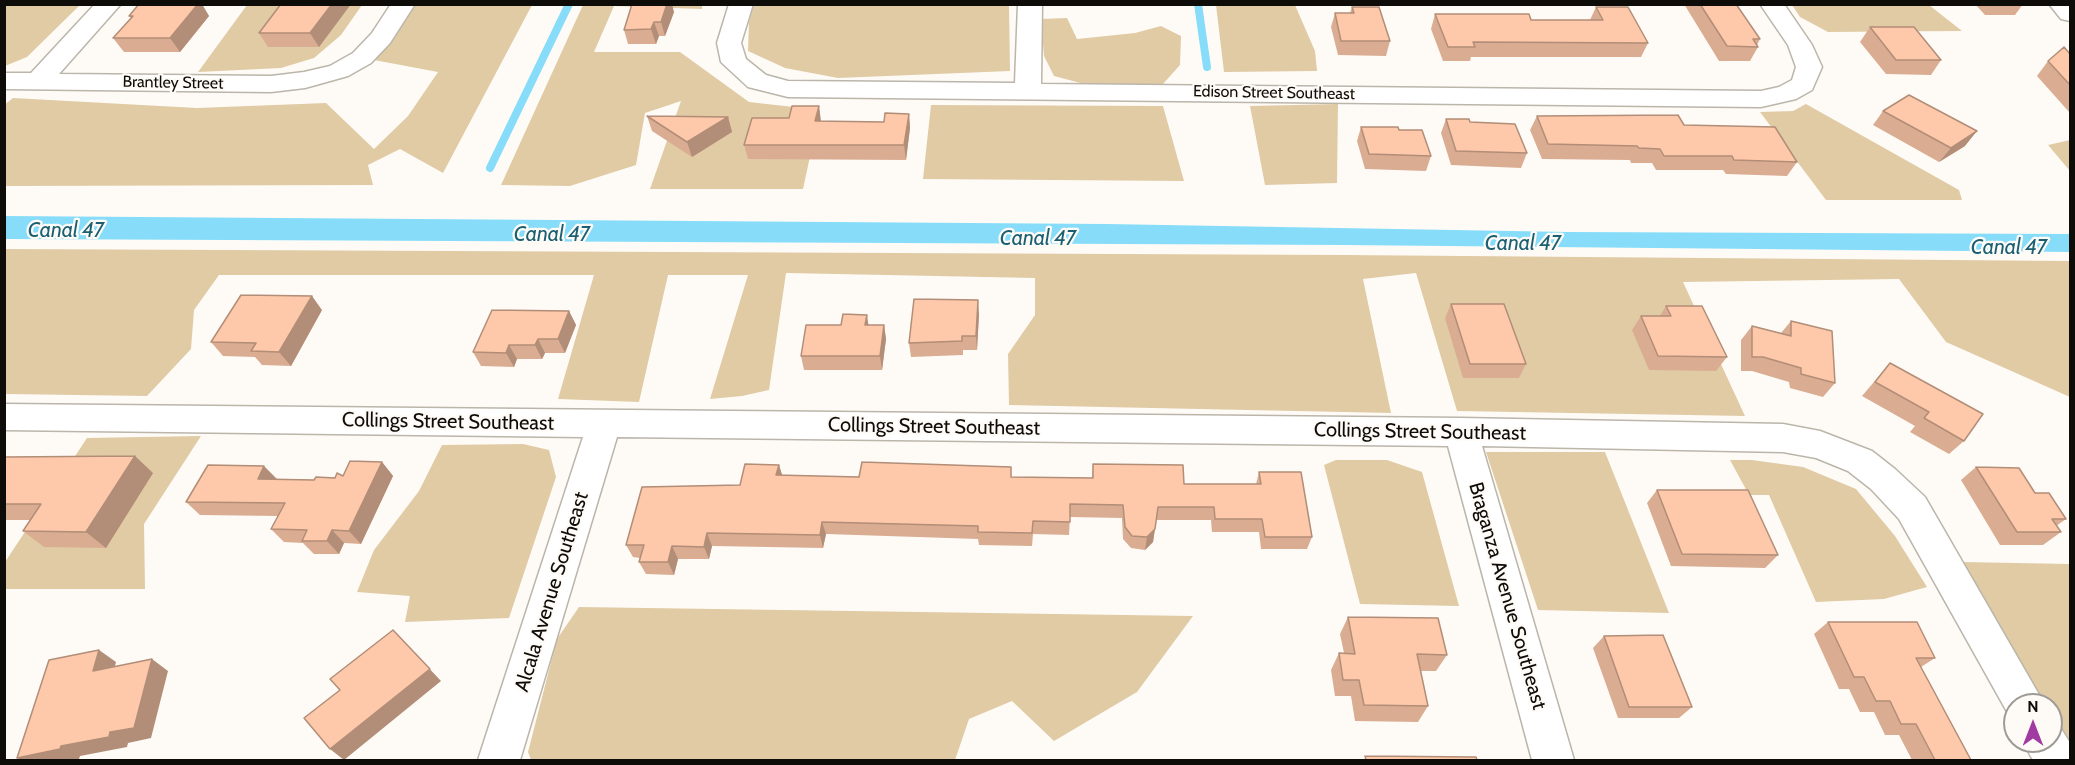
<!DOCTYPE html>
<html>
<head>
<meta charset="utf-8">
<style>
	body { margin:0 }
	#map { position:relative; width:2075px; height:765px; overflow:hidden; background:#fefbf7; font-family:Cabin,sans-serif }
	canvas { display:block }
	.frame { position:absolute; inset:0; border:6px solid #0e0c08; pointer-events:none }
	.north { position:absolute; left:2003px; top:693px; width:60px; height:60px; box-sizing:border-box; background:#fefbf7; border:2px solid #9e9b97; border-radius:50%; rotate:0deg; font-size:16px; font-weight:700; line-height:24px; text-align:center; color:#0e0c08 }
	.north::after { content:''; display:block; margin:auto; width:21px; height:27px; background:#a03ca1; clip-path:polygon(50% 0,100% 100%,50% 72%,0 100%) }
</style>
</head>
<body>
<div id="map">
<canvas width="2075" height="765"></canvas>
<div class="frame"></div>
<div class="north">N</div>
</div>
<script>
const g = document.querySelector('canvas').getContext('2d');
g.lineJoin = 'round';
function fillPath(path, color) {
  g.fillStyle = color;
  g.fill(path, 'evenodd');
}
function shape(rows) {
  const path = new Path2D();
  for (const r of rows) {
    path.moveTo(r[0], r[1]);
    for (let i = 2; i < r.length; i += 2) path.lineTo(r[i], r[i + 1]);
  }
  return path;
}
function trace(path, color, width, dash) {
  g.strokeStyle = color;
  g.lineWidth = width;
  g.lineCap = dash ? 'butt' : 'round';
  g.setLineDash(dash || []);
  g.stroke(path);
}
function write(font, color, halo, rows, align = 'center') {
  g.font = font + ' Cabin,sans-serif';
  g.lineWidth = 4.5;
  g.setLineDash([]);
  g.textBaseline = 'middle';
  g.strokeStyle = halo;
  g.fillStyle = color;
  for (const [text, x, y, turn = 0] of rows) {
    g.save();
    g.translate(x, y);
    g.rotate((+turn || 0) * Math.PI / 180);
    g.textAlign = isNaN(turn) ? turn : align;
    if (halo) g.strokeText(text, 0, 0);
    g.fillText(text, 0, 0);
    g.restore();
  }
}
const green = shape([
	[5,4,80,4,80,5,27,57,5,66],
	[247,5,362,5,341,35,314,58,281,68,198,72],
	[416,5,532,5,443,173,400,149,368,165,373,185,5,186,4,105,13,98,197,108,326,103,374,149,408,116,438,72,374,60],
	[583,5,702,5,702,9,614,6,594,52,680,52,749,102,820,110,803,189,650,189,681,101,645,113,636,165,570,186,501,185],
	[754,5,1009,5,1010,71,838,78,785,68,748,51,749,22],
	[1216,5,1295,5,1315,51,1317,71,1224,72],
	[1792,5,1929,5,1962,31,1828,32,1800,17],
	[1067,18,1077,39,1135,33,1161,26,1181,36,1180,65,1163,84,1088,85,1054,76,1044,56,1041,19],
	[1338,104,1337,183,1265,185,1250,106],
	[1806,104,1959,190,1962,200,1826,200,1760,112,1793,111],
	[931,105,1163,106,1184,181,923,179],
	[2070,140,2070,171,2048,145],
	[4,249,1345,255,2070,261,2070,397,1946,342,1899,279,1683,282,1745,416,1457,411,1416,273,1363,279,1391,413,1009,405,1008,354,1035,315,1035,278,786,273,769,390,742,396,710,399,748,275,668,275,639,402,558,399,594,275,219,275,194,310,191,349,147,396,5,394],
	[201,436,144,524,145,589,5,589,5,562,87,438],
	[523,444,549,450,556,477,509,618,405,622,410,596,357,592,374,550,419,491,442,445],
	[1486,452,1605,452,1669,613,1538,610],
	[1336,460,1387,460,1422,472,1459,606,1360,604,1324,465],
	[1730,460,1752,460,1803,467,1856,489,1895,536,1927,587,1884,599,1816,602,1769,495,1749,495],
	[1963,562,2070,564,2070,750,2051,716,2051,705,2045,705],
	[579,607,1193,616,1137,692,1054,741,1012,701,969,719,955,760,531,760,528,752,557,639]
]);
const water = shape([
	[5,216,1107,224,1569,232,2070,234,2070,252,1343,245,5,239]
]);
const stream = shape([
	[1198,4,1207,67],
	[490,168,569,4]
]);
const street = shape([
	[95,4,121,4,59,74,271,76,304,72,330,66,353,53,372,33,391,4,415,4,390,43,371,63,348,76,305,88,271,92,4,89,4,73,31,73,95,4],
	[729,4,753,4,741,43,746,59,766,75,788,81,1015,83,1018,4,1042,4,1041,84,1761,91,1779,87,1792,80,1796,67,1788,45,1760,4,1784,4,1812,45,1822,67,1812,90,1796,99,1761,107,788,97,748,87,721,62,717,43,729,4],
	[2049,4,2070,4,2070,21,2061,19,2049,4],
	[4,404,1461,418,1783,424,1820,431,1872,451,1895,469,1925,497,2045,705,2015,705,2015,721,2011,719,1899,519,1871,489,1848,471,1816,458,1783,452,1482,446,1574,760,1532,760,1448,446,617,437,520,760,478,760,583,437,4,430,4,404],
	[2051,723,2060,727,2070,743,2070,760,2033,760,2030,755,2024,741,2051,741,2051,723]
]);
const wall = shape([
	[139,4,204,4,203,6,209,16,180,52,124,52,113,38,131,18,129,16],
	[351,4,319,47,268,47,259,33],
	[1106,4,1137,4,1137,6,1106,6],
	[1684,4,1736,4,1760,39,1757,45,1758,47,1750,61,1719,61],
	[1975,4,2023,4,2015,15,1985,15],
	[1352,7,1390,41,1386,56,1338,55,1331,27,1335,13,1350,13],
	[1596,7,1648,43,1641,57,1471,57,1470,61,1443,61,1431,29,1435,14,1531,20,1590,20],
	[674,12,665,36,659,36,656,44,628,44,624,30],
	[1870,27,1941,60,1931,75,1886,74,1860,42],
	[2070,54,2070,113,2037,76,2048,61],
	[1883,111,1965,146,1939,162,1873,125],
	[909,114,910,128,906,160,748,159,744,145,821,122,884,122],
	[647,116,728,117,732,132,692,157,652,131],
	[1537,116,1684,125,1797,162,1787,176,1726,174,1723,170,1656,170,1652,163,1631,163,1630,160,1542,159,1530,130],
	[1446,119,1470,122,1527,153,1521,168,1451,165,1441,133],
	[1361,127,1399,130,1431,156,1426,171,1365,169,1357,141],
	[1451,304,1526,364,1519,378,1463,378,1445,318],
	[1666,306,1727,357,1716,371,1649,370,1632,330,1641,316,1660,316],
	[322,310,291,366,262,365,255,357,223,356,211,342],
	[569,311,576,325,565,353,545,353,542,359,517,359,514,367,481,366,473,352],
	[979,314,977,350,963,350,963,355,911,357,909,343],
	[1791,321,1835,383,1823,397,1790,388,1789,382,1752,371,1741,371,1741,340,1752,326,1781,333],
	[869,325,884,325,886,339,882,370,804,370,801,356],
	[1890,363,1964,441,1949,454,1910,432,1915,426,1862,396],
	[4,457,153,473,106,548,44,547,23,531,30,520,4,520],
	[382,462,393,476,361,544,344,543,339,554,314,554,303,543,284,542,271,529,278,516,200,515,186,502,277,479,314,480,343,476],
	[1093,464,1184,484,1256,484,1259,472,1312,537,1307,549,1261,549,1259,532,1212,532,1211,520,1156,520,1153,542,1145,550,1131,548,1123,539,1122,518,1070,517,1069,535,1033,534,1032,546,979,545,978,539,826,534,823,548,712,546,709,559,678,559,674,575,646,574,639,562,640,558,633,557,626,545,779,465,782,475,859,477,1092,478],
	[1976,467,2035,493,2066,519,2056,526,2061,532,2043,545,2000,545,1961,480],
	[1657,490,1778,555,1765,568,1671,566,1647,503],
	[1348,617,1447,655,1436,671,1420,671,1428,706,1418,722,1355,721,1351,696,1335,696,1331,670,1339,653,1344,653,1340,634],
	[1828,622,1935,658,1921,667,1971,760,1912,760,1899,735,1885,735,1874,712,1860,712,1849,689,1839,689,1814,634],
	[1604,636,1692,707,1679,718,1618,718,1593,648]
]);
const shadedWall = shape([
	[187,4,204,4,203,6,209,16,180,52,170,38],
	[332,4,351,4,319,47,310,33],
	[667,4,672,4,674,12,665,36,661,22],
	[654,22,659,36,656,44,651,29],
	[819,106,821,121,818,136,815,121],
	[909,114,910,128,906,160,904,145],
	[728,117,732,132,692,157,687,142],
	[1977,131,1965,146,1939,162,1951,148],
	[312,296,322,310,291,366,279,352],
	[978,300,979,314,977,350,976,336],
	[569,311,576,325,565,353,558,339],
	[867,315,869,329,865,325],
	[884,325,886,339,882,370,880,356],
	[538,339,545,353,542,359,535,345],
	[509,345,517,359,514,367,506,353],
	[135,456,153,473,106,548,86,532],
	[382,462,393,476,361,544,349,531],
	[779,465,783,478,776,475],
	[264,466,277,479,258,479],
	[822,522,826,534,823,548,820,535],
	[1155,529,1153,542,1145,550,1147,537],
	[332,530,344,543,339,554,327,541],
	[707,533,712,546,709,559,704,547],
	[672,546,678,559,674,575,668,562],
	[393,630,441,681,344,760,330,749],
	[99,650,116,662,111,682,93,671],
	[152,659,168,671,151,738,128,743,127,747,80,756,79,759,73,760,21,760,17,758,61,746]
]);
const building = shape([
	[139,4,198,4,170,38,113,38,133,16,129,16,139,4],
	[281,4,332,4,310,33,259,33,281,4],
	[632,4,667,4,661,22,654,22,651,29,624,30,632,4],
	[1700,4,1736,4,1760,39,1753,39,1758,47,1727,46,1700,4],
	[1352,7,1379,7,1390,41,1341,41,1335,13,1354,13,1352,7],
	[1596,7,1628,7,1648,43,1473,42,1475,47,1448,47,1435,14,1529,14,1531,20,1603,20,1596,7],
	[1870,27,1914,27,1941,60,1896,60,1870,27],
	[2064,47,2070,54,2070,85,2048,61,2064,47],
	[1909,95,1977,131,1951,148,1883,111,1909,95],
	[792,106,819,106,815,121,884,122,885,113,909,114,904,145,744,145,752,118,789,118,792,106],
	[1678,115,1684,125,1775,127,1797,162,1734,160,1732,156,1664,156,1660,149,1639,148,1637,146,1548,144,1537,116,1678,115],
	[647,116,728,117,687,142,647,116],
	[1446,119,1469,119,1470,122,1515,124,1527,153,1456,151,1446,119],
	[1361,127,1398,127,1399,130,1422,130,1431,156,1369,154,1361,127],
	[241,295,312,296,279,352,251,351,256,343,211,342,241,295],
	[914,299,978,300,976,336,962,336,962,341,909,343,914,299],
	[1451,304,1504,304,1526,364,1470,364,1451,304],
	[1666,306,1702,306,1727,357,1658,356,1641,316,1671,316,1666,306],
	[492,310,569,311,558,339,538,339,535,345,509,345,506,353,473,352,492,310],
	[843,314,867,315,865,325,884,325,880,356,801,356,806,325,841,325,843,314],
	[1791,321,1832,331,1835,383,1801,374,1801,368,1763,357,1752,357,1752,326,1791,336,1791,321],
	[1890,363,1983,414,1964,441,1924,418,1929,412,1875,382,1890,363],
	[135,456,86,532,23,531,41,504,4,504,4,457,135,456],
	[350,461,382,462,349,531,332,530,327,541,302,541,307,530,271,529,285,503,186,502,208,465,264,466,258,479,314,480,316,477,335,478,337,473,343,476,350,461],
	[862,462,1011,467,1011,477,1093,478,1093,464,1183,465,1184,484,1261,484,1259,472,1301,472,1312,537,1265,537,1262,519,1215,519,1214,507,1158,507,1155,529,1147,537,1132,536,1125,527,1123,505,1070,504,1070,522,1033,521,1032,533,978,532,978,526,822,522,820,535,707,533,704,547,672,546,668,562,639,562,644,545,626,545,642,487,740,485,745,464,779,465,776,475,859,477,862,462],
	[1976,467,2019,468,2035,493,2049,493,2066,519,2052,519,2061,532,2017,532,1976,467],
	[1657,490,1748,490,1778,555,1682,554,1657,490],
	[1348,617,1438,618,1447,655,1417,654,1428,706,1364,705,1359,680,1343,680,1339,653,1355,654,1348,617],
	[1828,622,1917,622,1935,658,1916,658,1971,760,1935,760,1916,724,1901,724,1890,701,1876,701,1864,677,1854,677,1828,622],
	[393,630,430,669,330,749,304,718,340,690,330,679,393,630],
	[1663,635,1692,707,1629,707,1604,636,1663,635],
	[99,650,93,671,152,659,134,728,110,732,109,737,61,746,60,749,17,758,49,660,99,650],
	[1365,756,1476,757,1477,760,1366,760,1365,756]
]);
const farStreetnames = [
	["Brantley Street",173,83,1],
	["Edison Street Southeast",1274,93,1]
];
const streetNames = [
	["Collings Street Southeast",448,422,1],
	["Collings Street Southeast",934,427,1],
	["Collings Street Southeast",1420,432,1],
	["Alcala Avenue Southeast",552,592,-73],
	["Braganza Avenue Southeast",1507,596,74]
];
const waterNames = [
	["Canal 47",66,231],
	["Canal 47",552,235],
	["Canal 47",1038,239],
	["Canal 47",1523,244],
	["Canal 47",2009,248]
];
fillPath(green, '#e0cba5');
fillPath(water, '#87ddf9');
trace(stream, '#87ddf9', 8);
trace(street, '#bbb5aa', 3);
fillPath(street, '#fff');
fillPath(wall, '#daad92');
fillPath(shadedWall, '#b28d77');
fillPath(building, '#fec9aa');
trace(building, '#b28d77', 1.5);
write('16px', '#0e0c08', '#fefbf7', farStreetnames);
write('20px', '#0e0c08', '#fefbf7', streetNames);
write('italic 21px', '#1a5f72', '#fefbf7', waterNames);
</script>
</body>
</html>
